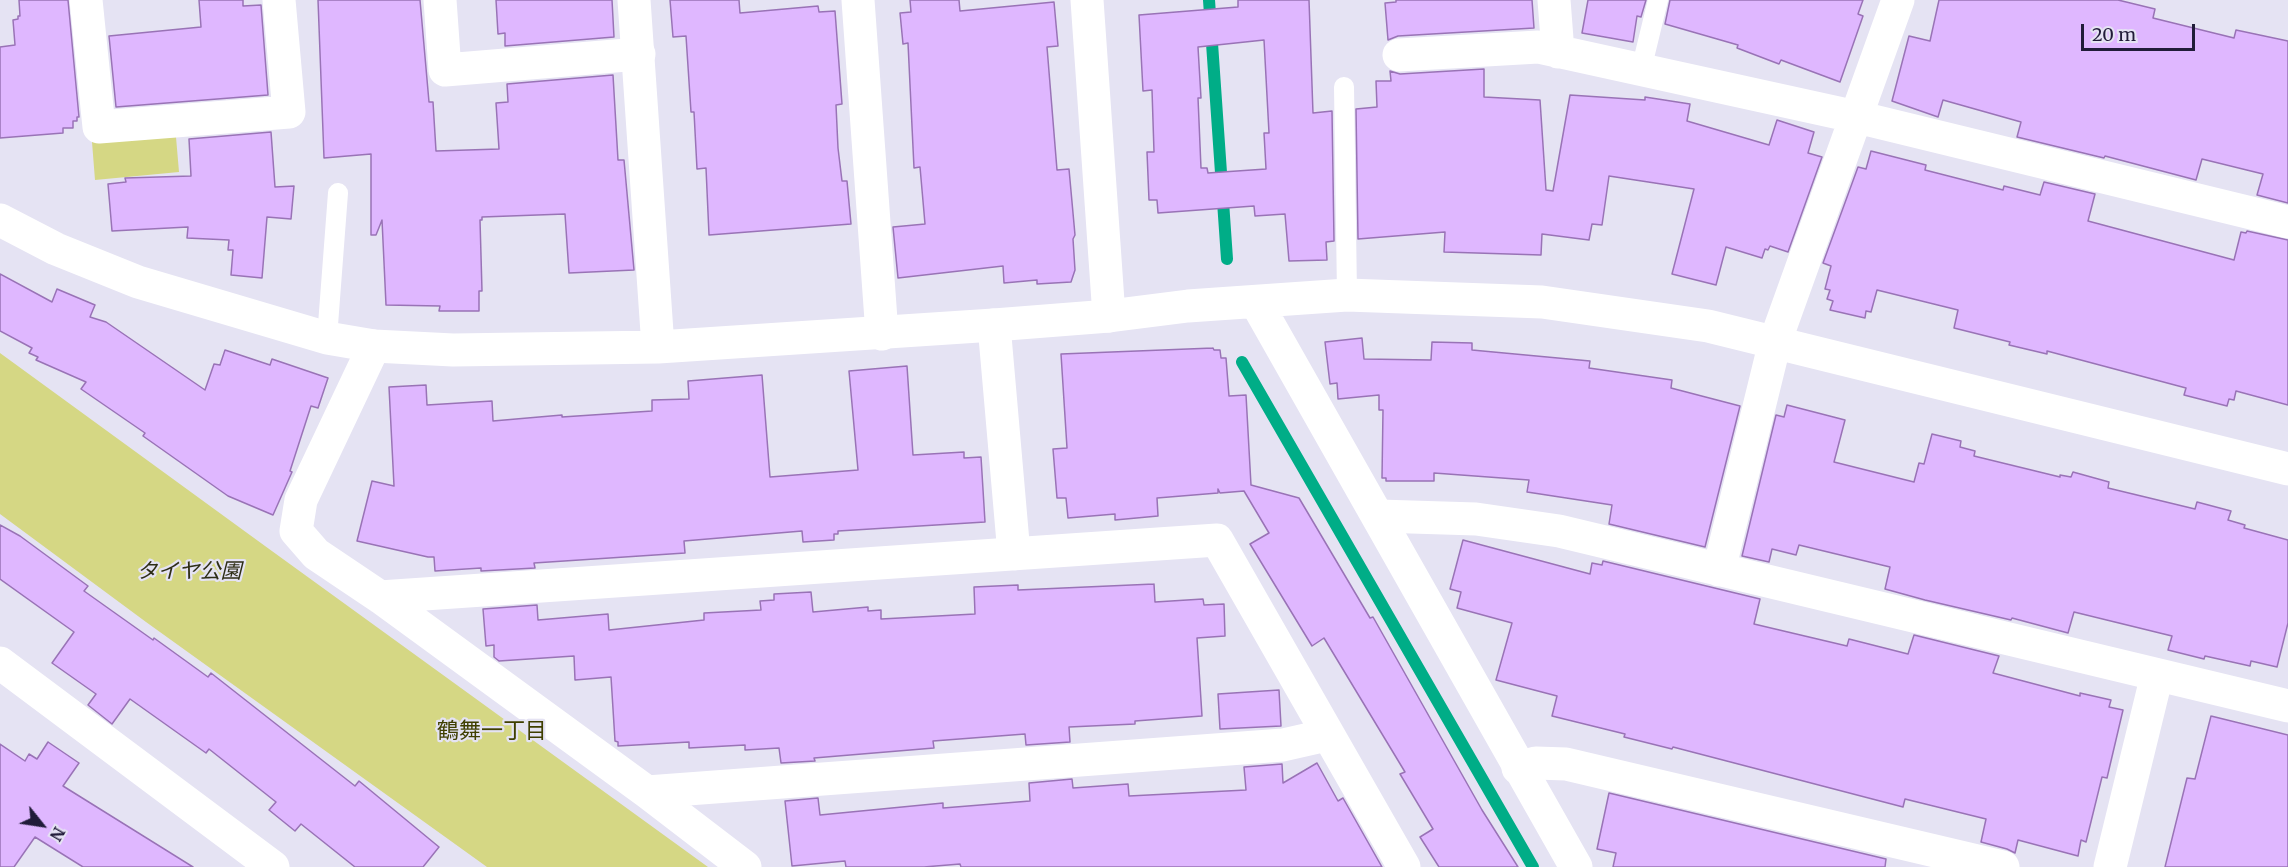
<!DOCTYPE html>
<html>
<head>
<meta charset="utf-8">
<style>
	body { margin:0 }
	#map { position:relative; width:2288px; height:867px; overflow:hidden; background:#e5e3f3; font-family:Merriweather,serif }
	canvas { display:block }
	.north { position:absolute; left:12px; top:795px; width:60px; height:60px; -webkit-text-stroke:4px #e5e3f3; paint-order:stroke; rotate:120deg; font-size:16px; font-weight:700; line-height:24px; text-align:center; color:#211c39 }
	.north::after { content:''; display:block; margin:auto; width:21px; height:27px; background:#211c39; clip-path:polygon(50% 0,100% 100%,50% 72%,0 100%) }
	.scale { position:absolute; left:2081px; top:24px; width:114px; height:27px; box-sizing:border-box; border:3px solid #211c39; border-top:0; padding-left:8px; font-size:18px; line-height:21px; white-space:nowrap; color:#211c39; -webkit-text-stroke:4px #e5e3f3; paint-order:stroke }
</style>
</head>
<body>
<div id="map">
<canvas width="2288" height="867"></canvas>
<div class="north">N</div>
<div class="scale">20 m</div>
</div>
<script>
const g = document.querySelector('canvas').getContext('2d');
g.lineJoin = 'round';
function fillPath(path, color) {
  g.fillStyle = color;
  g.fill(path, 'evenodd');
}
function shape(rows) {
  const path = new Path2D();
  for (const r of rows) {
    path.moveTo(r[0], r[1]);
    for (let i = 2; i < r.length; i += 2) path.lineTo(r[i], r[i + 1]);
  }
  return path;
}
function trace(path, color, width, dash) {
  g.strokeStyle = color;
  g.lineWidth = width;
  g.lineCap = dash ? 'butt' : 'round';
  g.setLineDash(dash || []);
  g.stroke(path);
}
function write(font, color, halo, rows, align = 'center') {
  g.font = font + ' Merriweather,"Noto Sans JP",serif';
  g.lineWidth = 4.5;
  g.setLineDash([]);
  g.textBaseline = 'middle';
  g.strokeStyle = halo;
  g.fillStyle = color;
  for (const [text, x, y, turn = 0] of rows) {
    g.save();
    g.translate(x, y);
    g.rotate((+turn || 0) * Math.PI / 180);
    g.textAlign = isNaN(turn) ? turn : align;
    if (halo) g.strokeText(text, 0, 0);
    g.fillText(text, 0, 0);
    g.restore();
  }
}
const green = shape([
	[176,137,179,172,95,180,92,142],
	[0,353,265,546,708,867,487,867,146,622,0,514]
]);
const stream = shape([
	[1209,0,1227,259],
	[1242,362,1533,867]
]);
const building = shape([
	[19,0,68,0,79,117,77,117,77,121,73,121,73,128,63,128,63,133,0,138,0,47,15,45,13,20,18,19,18,16,20,16,19,0],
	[199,0,243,0,243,6,261,5,268,95,116,107,109,36,201,27,199,0],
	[318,0,420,0,429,102,433,102,436,151,499,149,496,103,508,102,507,84,613,75,618,160,624,160,634,270,569,273,565,214,482,217,482,220,480,220,482,291,479,291,479,311,439,311,440,306,386,305,382,220,376,235,371,235,371,154,324,158,318,0],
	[496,0,612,0,614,37,505,46,505,33,498,34,496,0],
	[670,0,739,0,740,13,818,6,819,12,835,11,842,104,836,105,838,148,842,181,847,181,851,224,709,235,706,168,697,169,694,112,691,112,686,36,673,37,670,0],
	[910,0,959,0,960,11,1054,2,1058,46,1047,47,1057,170,1069,169,1075,235,1073,239,1075,270,1071,282,1037,284,1037,280,1004,283,1003,266,898,278,893,227,925,224,920,167,914,168,908,43,903,44,900,13,911,12,910,0],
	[1238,0,1309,0,1313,113,1332,111,1334,241,1326,242,1327,260,1289,261,1285,214,1255,216,1254,206,1158,213,1157,200,1149,200,1147,152,1154,152,1152,90,1143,91,1139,15,1238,7,1238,0],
	[1264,40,1269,133,1264,133,1266,169,1208,173,1207,168,1201,168,1198,98,1201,98,1198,47,1264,40],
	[1396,0,1532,0,1534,28,1398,36,1388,40,1385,3,1396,2,1396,0],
	[1588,0,1646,0,1641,17,1637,16,1633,42,1582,33,1588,0],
	[1670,0,1863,0,1858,14,1863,16,1840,82,1781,60,1779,64,1737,48,1738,45,1665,24,1670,0],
	[1939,0,2118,0,2155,9,2153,18,2234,38,2236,30,2288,41,2288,203,2257,195,2263,174,2202,159,2196,180,2105,156,2104,158,2017,137,2021,122,1943,100,1938,117,1892,101,1909,36,1930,41,1939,0],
	[1484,69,1484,97,1540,100,1546,190,1553,191,1570,95,1645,100,1645,97,1690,104,1687,121,1769,145,1777,120,1814,132,1808,153,1822,157,1788,252,1770,246,1768,250,1765,249,1762,258,1726,247,1716,285,1672,274,1694,189,1609,176,1602,225,1592,224,1589,240,1542,234,1541,255,1444,252,1445,232,1358,239,1356,109,1377,107,1376,81,1391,81,1390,71,1400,74,1484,69],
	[271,132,275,187,294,186,291,219,267,217,262,278,231,275,233,250,228,250,229,240,187,238,188,227,112,231,108,184,126,182,125,178,191,176,189,139,271,132],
	[1871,151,1926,165,1925,170,2003,190,2004,186,2040,195,2044,182,2095,194,2088,221,2234,260,2241,232,2246,233,2247,231,2288,240,2288,405,2236,391,2234,400,2229,399,2227,406,2184,395,2186,388,2047,351,2047,354,2009,345,2010,342,1954,328,1958,310,1877,290,1871,312,1866,311,1865,318,1830,310,1833,301,1827,299,1830,290,1825,289,1831,266,1823,263,1858,167,1866,169,1871,151],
	[0,274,52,302,57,289,95,305,90,317,106,322,205,390,214,364,220,365,225,350,270,365,272,359,328,378,318,408,311,406,290,471,292,472,273,515,228,496,143,436,145,433,81,389,86,382,36,360,38,357,29,353,32,348,0,331,0,274],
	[1362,338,1364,359,1431,360,1432,342,1472,343,1472,350,1590,361,1589,368,1672,380,1671,388,1740,406,1705,547,1609,524,1612,505,1527,492,1529,480,1434,473,1434,481,1386,481,1386,478,1382,478,1383,410,1379,410,1379,395,1338,399,1337,383,1330,384,1325,342,1362,338],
	[1213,348,1214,350,1220,350,1221,358,1226,358,1229,396,1246,395,1251,485,1299,498,1370,618,1373,617,1482,810,1518,867,1439,867,1420,837,1433,829,1400,774,1405,772,1324,638,1312,646,1250,544,1269,533,1244,491,1220,493,1218,489,1218,493,1157,498,1158,516,1115,520,1115,514,1068,518,1066,498,1057,498,1053,449,1067,448,1061,354,1213,348],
	[907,366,913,455,964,452,964,458,981,457,985,522,838,531,838,534,834,534,834,540,803,542,802,531,684,541,685,553,534,563,535,568,481,571,481,568,435,571,434,557,428,557,357,541,372,481,394,486,389,387,426,385,427,405,492,401,493,421,562,415,562,417,652,411,652,400,689,399,688,381,762,375,770,477,858,470,849,371,907,366],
	[1787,405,1845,420,1834,462,1914,482,1919,463,1924,464,1932,434,1961,441,1960,447,1975,451,1974,456,2060,477,2060,475,2071,477,2073,472,2109,482,2108,488,2195,509,2197,502,2231,511,2228,520,2245,525,2244,528,2288,540,2288,623,2277,667,2251,661,2250,666,2205,656,2204,659,2168,650,2172,636,2074,612,2068,633,2012,618,2011,620,1925,600,1885,589,1890,567,1799,545,1796,555,1772,549,1769,562,1742,556,1776,415,1784,417,1787,405],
	[0,525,20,536,88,586,84,591,153,640,154,638,208,677,211,673,355,786,359,781,439,847,423,867,355,867,301,824,295,831,269,810,276,802,209,749,206,753,130,699,112,724,88,705,96,694,52,663,74,632,0,579,0,525],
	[1463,540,1590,574,1592,563,1602,565,1603,561,1760,599,1754,624,1847,646,1849,639,1908,654,1914,635,1999,656,1993,673,2080,696,2080,693,2111,700,2109,707,2123,710,2107,778,2102,777,2086,842,2081,840,2078,856,2018,840,2015,853,2007,849,1981,842,1986,819,1905,799,1903,807,1673,747,1672,749,1624,737,1625,734,1552,716,1557,696,1496,680,1512,623,1457,608,1461,592,1450,589,1463,540],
	[1154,584,1155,602,1203,599,1204,605,1224,604,1225,636,1197,638,1202,716,1135,721,1135,724,1069,727,1070,742,1026,745,1025,734,933,741,934,748,814,758,815,761,781,763,779,748,745,750,745,745,689,748,689,742,618,746,618,742,615,741,611,677,575,680,574,656,499,661,494,657,494,645,486,646,483,609,537,605,538,620,608,614,609,630,704,620,704,613,761,610,760,601,774,600,774,594,811,592,813,612,868,607,868,611,881,610,881,619,975,614,974,587,1018,585,1018,590,1154,584],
	[1279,690,1281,726,1220,729,1218,694,1279,690],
	[2211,716,2288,735,2288,867,2165,867,2187,778,2195,779,2211,716],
	[48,742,79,763,63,786,193,867,83,867,35,837,14,867,0,867,0,744,25,761,29,754,37,759,48,742],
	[1317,763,1338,801,1343,798,1382,867,961,867,960,864,924,867,846,867,845,861,792,866,785,801,818,798,820,815,943,803,943,808,1030,801,1029,783,1072,779,1073,788,1128,784,1129,796,1246,790,1244,767,1282,764,1283,783,1317,763],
	[1609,793,1886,859,1885,867,1613,867,1616,853,1597,849,1609,793]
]);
const service = shape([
	[1641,70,1658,0],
	[1344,87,1347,295],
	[327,338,338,193]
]);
const minor = shape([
	[86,0,99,127,289,112,279,0],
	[440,0,445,70,639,54],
	[858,0,882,334],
	[1087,0,1109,316],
	[1554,0,1558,52],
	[1399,55,1538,47,1857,117,2288,222],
	[994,325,1014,554],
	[374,346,301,500,296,531,316,554,380,597,647,792,745,867],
	[1379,516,1476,519,1559,531,2288,706],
	[1719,570,1775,342,1898,0],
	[380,597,1217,540,1404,867],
	[0,663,273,867],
	[1518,768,1536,763,1566,764,2003,867],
	[647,792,1283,745,1327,735],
	[2110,867,2157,675]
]);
const tertiary = shape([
	[634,0,658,347],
	[0,220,56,249,138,282,327,338,374,346,453,350,658,347,994,325,1109,316,1188,306,1347,295,1542,302,1708,326,2288,469],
	[1256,302,1576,867]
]);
const parkNames = [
	["タイヤ公園",189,572]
];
const neighbourhoodNames = [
	["鶴舞一丁目",492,732]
];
fillPath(green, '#d5d784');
trace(stream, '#00ad87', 12);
fillPath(building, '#dfb7ff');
trace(building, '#9973b6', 1.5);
trace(service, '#fff', 20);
trace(minor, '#fff', 33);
trace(tertiary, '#fff', 33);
write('italic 21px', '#2e2e16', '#e5e3f3', parkNames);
write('22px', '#3f3f00', '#e5e3f3', neighbourhoodNames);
</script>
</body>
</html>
